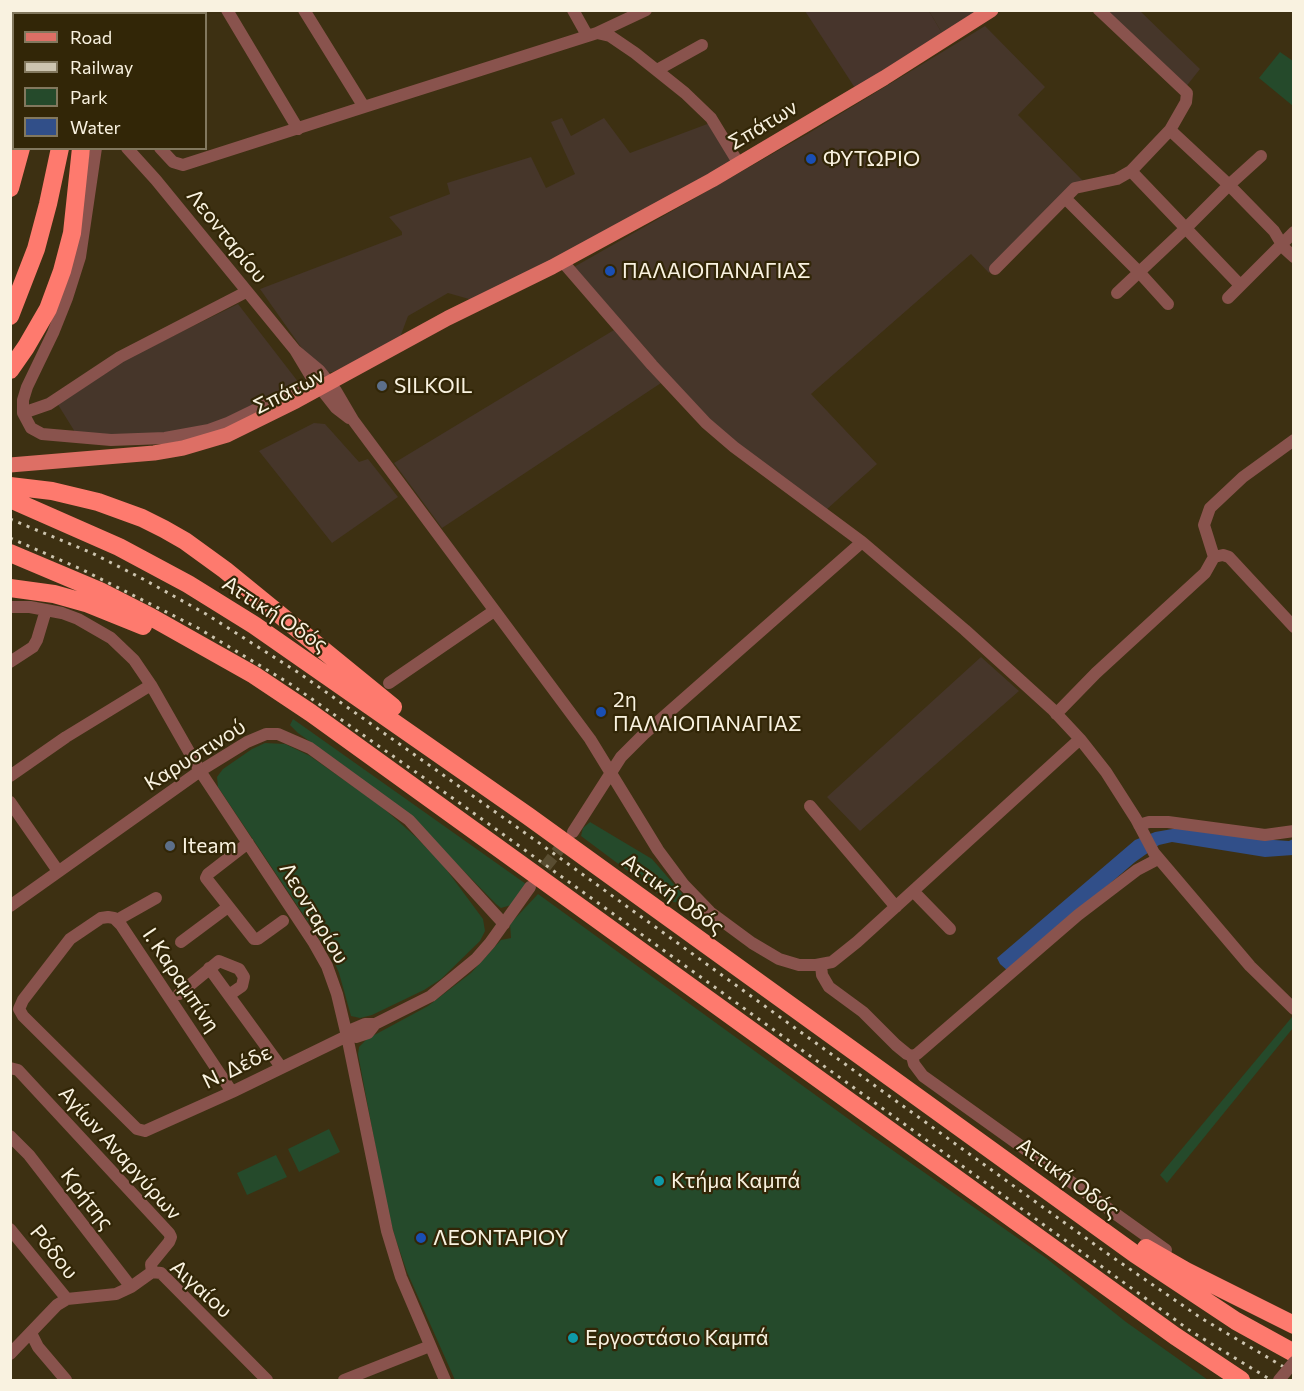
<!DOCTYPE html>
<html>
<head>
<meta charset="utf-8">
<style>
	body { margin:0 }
	#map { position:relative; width:1304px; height:1391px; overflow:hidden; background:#3d3012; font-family:Commissioner,sans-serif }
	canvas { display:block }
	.frame { position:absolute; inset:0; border:12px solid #f9f2e0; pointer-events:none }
	.legend { position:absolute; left:12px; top:12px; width:195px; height:138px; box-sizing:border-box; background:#322607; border:2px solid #82785e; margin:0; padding:8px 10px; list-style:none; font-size:18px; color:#f9f2e0 }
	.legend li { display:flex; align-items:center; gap:12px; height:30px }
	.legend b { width:30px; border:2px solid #82785e }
</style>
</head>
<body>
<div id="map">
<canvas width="1304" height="1391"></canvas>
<div class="frame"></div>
<ul class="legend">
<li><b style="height:8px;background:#dd6f65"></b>Road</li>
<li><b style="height:8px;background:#ccc4af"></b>Railway</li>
<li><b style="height:16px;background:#254a2b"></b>Park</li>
<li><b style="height:16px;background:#314f89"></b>Water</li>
</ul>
</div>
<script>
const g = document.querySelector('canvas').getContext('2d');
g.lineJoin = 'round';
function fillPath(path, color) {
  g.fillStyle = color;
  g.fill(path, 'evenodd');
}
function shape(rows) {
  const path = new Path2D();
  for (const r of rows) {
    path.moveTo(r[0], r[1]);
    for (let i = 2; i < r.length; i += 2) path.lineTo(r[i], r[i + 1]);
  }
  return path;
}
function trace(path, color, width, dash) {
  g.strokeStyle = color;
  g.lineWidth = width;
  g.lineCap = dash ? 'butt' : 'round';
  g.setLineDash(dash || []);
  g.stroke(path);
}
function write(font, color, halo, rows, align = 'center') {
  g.font = font + ' Commissioner,sans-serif';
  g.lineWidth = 4.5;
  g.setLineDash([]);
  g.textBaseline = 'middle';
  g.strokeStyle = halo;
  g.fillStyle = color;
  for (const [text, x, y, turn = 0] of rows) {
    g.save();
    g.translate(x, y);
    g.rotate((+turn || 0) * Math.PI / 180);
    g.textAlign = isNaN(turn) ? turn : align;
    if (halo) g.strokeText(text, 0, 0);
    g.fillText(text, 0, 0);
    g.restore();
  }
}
const commercial = shape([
	[805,11,929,11,942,33,855,88]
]);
const industrial = shape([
	[929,11,978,11,942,33],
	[1103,11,1140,11,1200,69,1185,88],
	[985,26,1045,87,1018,115,1084,182,1038,221,989,273,971,254,811,394,877,464,826,510,732,441,687,398,574,267,809,133],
	[562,118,571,136,604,118,630,153,710,123,733,161,476,301,448,293,408,316,399,340,333,372,325,373,308,357,260,289,402,235,402,232,389,217,450,194,447,183,531,157,546,188,575,174,551,122],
	[238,304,299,383,226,421,148,437,75,432,57,403,128,358],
	[614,330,661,383,442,528,394,463],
	[314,423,325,424,359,462,368,459,398,497,332,543,259,451],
	[981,657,1019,691,860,831,827,797]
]);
const green = shape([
	[1280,52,1293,61,1293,106,1259,78],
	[293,719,526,884,511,905,501,908,496,904,416,822,343,765,298,733,290,725],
	[265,743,285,744,310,756,381,806,417,838,443,865,483,919,485,931,480,941,441,979,424,990,372,1015,360,1018,351,1016,339,973,333,959,218,787,217,777,223,769,252,749],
	[590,822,652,859,685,897,680,903,668,901,581,836,583,828],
	[538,894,861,1128,1046,1258,1126,1322,1208,1380,455,1380,407,1272,395,1237,387,1208,358,1054,359,1047,367,1039,428,1006,471,973,501,940,511,938,510,924],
	[1292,1017,1293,1028,1167,1183,1160,1175],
	[329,1129,340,1152,299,1172,288,1149],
	[276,1155,287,1177,247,1195,237,1173]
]);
const water = shape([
	[1184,827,1259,839,1289,841,1293,839,1293,855,1265,857,1172,842,1159,845,1135,862,1008,971,1000,964,997,958,1135,840,1155,832]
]);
const minorTunnel = shape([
	[534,881,568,838]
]);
const minor = shape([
	[227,10,298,129],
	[573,10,587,35],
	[1099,10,1187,93,1186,102,1170,130,1229,185,1274,231,1284,248,1294,257],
	[110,14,110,10],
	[597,33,610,36,635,53,685,93,711,118,739,164],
	[657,70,702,45],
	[10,82,13,10],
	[10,95,14,96],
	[364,107,597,33,646,10],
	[96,148,80,257,67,298,53,333,27,387,23,400,23,413,31,428,42,434,111,440,165,438,209,430,228,423,296,390,310,386,321,387],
	[127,148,156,180,295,350,310,375,336,408,349,418],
	[160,148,173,162,183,165,364,107,304,10],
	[1131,171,1240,285],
	[1065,198,1139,272,1168,304],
	[562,261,652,365,706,423,734,447,862,542,965,630,1052,709,1080,739,1106,772,1136,819,1154,853,1250,966,1294,1009],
	[995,269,1075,188,1117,179,1131,171,1170,130],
	[1117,293,1186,228,1229,185,1261,156],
	[1228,298,1294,232],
	[295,350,319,370,336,391,353,420,590,739,658,850,684,885,710,912,752,943,779,959,799,965,816,965,832,962,857,942,1080,739],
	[23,413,49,404,120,357,246,292],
	[1214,557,1223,555,1229,557,1294,627],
	[10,607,30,607,62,613,78,619,111,638,134,660,151,685,200,771,314,943,327,966,337,994,347,1036,387,1231,401,1277,445,1380],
	[10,662,33,647,37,640,46,610],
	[389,683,494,611],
	[1056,714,1096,673,1205,573,1214,557,1204,525,1210,508,1243,477,1294,440],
	[10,776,66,737,151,685],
	[10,802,58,871],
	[810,806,896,907],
	[1139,825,1149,822,1168,822,1265,835,1294,831],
	[573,832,621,757,644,734,862,542],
	[248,843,208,874,206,878,254,939,258,939,283,921],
	[913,891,950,929],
	[10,906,200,771,247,742,266,734,278,734,310,748,409,820,504,924],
	[117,920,156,898],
	[181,942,228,907],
	[821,965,822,975,829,987,863,1012,896,1045,907,1054,912,1056,917,1054,1078,915,1137,870,1158,859],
	[209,968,281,1067],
	[179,994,219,961,239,969,244,977,242,986,229,995],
	[19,1009,23,1016,137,1129,145,1131,232,1092,347,1036,352,1033,353,1029,365,1024,375,1024,431,996,476,959,490,943,530,887],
	[19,1009,23,1000,70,939,101,918,108,917,114,918,121,925,232,1092],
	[352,1033,356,1037,368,1033,375,1024],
	[912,1056,914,1064,923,1076,1166,1250],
	[10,1068,18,1070,169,1233,171,1237,169,1242,151,1264,152,1272],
	[10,1136,29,1155,131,1287],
	[10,1229,67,1299],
	[31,1333,38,1347,66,1380],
	[10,1354,57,1305,67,1299,116,1294,131,1287,152,1272,161,1273,267,1380],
	[344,1380,430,1346]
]);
const major = shape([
	[10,465,154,453,183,448,227,435,296,401,448,318,552,267,712,180,884,78,991,10]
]);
const highway = shape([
	[38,14,38,10],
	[79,14,80,10],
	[10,130,14,119],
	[10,188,21,148],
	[10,316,36,249,48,204,60,148],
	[10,370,26,347,48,309,62,271,72,233,81,148],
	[10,486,52,491,98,502,142,518,164,529,185,541,225,570,393,707],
	[10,499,119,547,188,584,254,625,528,816,1135,1254,1236,1321,1294,1353],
	[10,553,100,591,151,617,254,675,311,713,1175,1336,1241,1380],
	[10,588,54,594,86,603,143,626],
	[1146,1248,1186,1271,1294,1325]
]);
const rail = shape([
	[10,519,92,553,143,579,206,614,299,673,535,840,1105,1252,1201,1318,1294,1373],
	[10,538,83,570,198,628,292,685,461,804,1159,1308,1192,1332,1271,1380]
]);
const minorBridge = shape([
	[1279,1380,1294,1362]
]);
const markers = [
	[811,159,6,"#1a4fb4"],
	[610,271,6,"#1a4fb4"],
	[382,386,6,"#5c6f8a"],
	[601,712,6,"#1a4fb4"],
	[170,846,6,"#5c6f8a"],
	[659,1181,6,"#0f9aa8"],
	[421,1238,6,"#1a4fb4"],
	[573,1338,6,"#0f9aa8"]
];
const streetNames = [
	["Σπάτων",763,125,-31],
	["Λεονταρίου",227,236,51],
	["Σπάτων",289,391,-27],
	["Αττική Οδός",275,614,33],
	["Καρυστινού",195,755,-32],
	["Αττική Οδός",673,894,36],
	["Λεονταρίου",314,913,59],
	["Ι. Καραμπίνη",181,980,56],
	["Ν. Δέδε",237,1067,-26],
	["Αγίων Αναργύρων",120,1153,48],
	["Αττική Οδός",1068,1178,36],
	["Κρήτης",87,1199,52],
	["Ρόδου",54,1252,51],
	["Αιγαίου",201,1289,42]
];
const poiNames = [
	["ΦΥΤΩΡΙΟ",823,159],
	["ΠΑΛΑΙΟΠΑΝΑΓΙΑΣ",622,271],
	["SILKOIL",394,386],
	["2η",613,700],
	["ΠΑΛΑΙΟΠΑΝΑΓΙΑΣ",613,724],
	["Iteam",182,846],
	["Kτήμα Καμπά",671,1181],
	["ΛΕΟΝΤΑΡΙΟΥ",433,1238],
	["Εργοστάσιο Καμπά",585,1338]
];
fillPath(commercial, '#47352c');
fillPath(industrial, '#46362a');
fillPath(green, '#254a2b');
fillPath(water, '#314f89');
trace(minorTunnel, '#594d31', 12, [12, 6]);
trace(minor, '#89534d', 12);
trace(major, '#dd6f65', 15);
trace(highway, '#fe7a6e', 18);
trace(rail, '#ccc4af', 3, [3, 6]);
trace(minorBridge, '#89534d', 12);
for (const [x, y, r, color] of markers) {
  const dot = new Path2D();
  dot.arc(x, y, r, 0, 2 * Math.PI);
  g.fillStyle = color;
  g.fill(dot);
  trace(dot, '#322607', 2);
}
write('21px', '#f9f2e0', '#322607', streetNames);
write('21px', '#f9f2e0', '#322607', poiNames, 'left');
</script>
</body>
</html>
